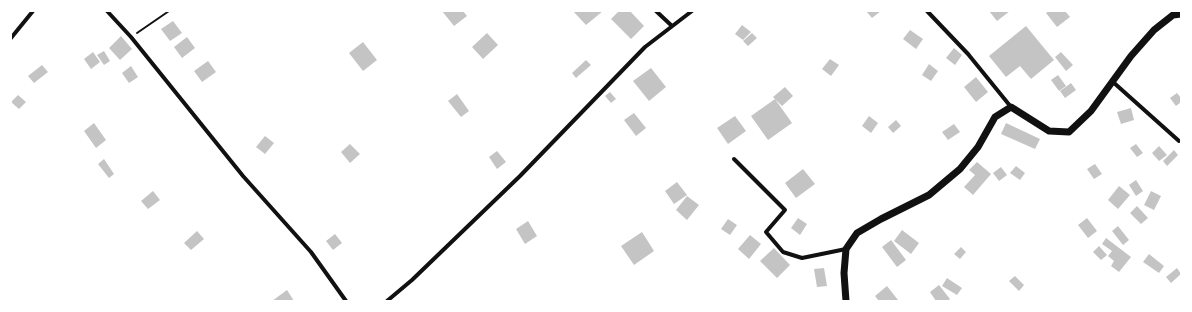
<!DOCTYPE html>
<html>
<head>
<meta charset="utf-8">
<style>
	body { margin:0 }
	#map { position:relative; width:1192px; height:312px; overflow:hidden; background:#fff; font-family:Poppins,sans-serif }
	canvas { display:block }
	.frame { position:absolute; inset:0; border:12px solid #fff; pointer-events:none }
</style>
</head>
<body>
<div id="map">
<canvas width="1192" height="312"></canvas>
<div class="frame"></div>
</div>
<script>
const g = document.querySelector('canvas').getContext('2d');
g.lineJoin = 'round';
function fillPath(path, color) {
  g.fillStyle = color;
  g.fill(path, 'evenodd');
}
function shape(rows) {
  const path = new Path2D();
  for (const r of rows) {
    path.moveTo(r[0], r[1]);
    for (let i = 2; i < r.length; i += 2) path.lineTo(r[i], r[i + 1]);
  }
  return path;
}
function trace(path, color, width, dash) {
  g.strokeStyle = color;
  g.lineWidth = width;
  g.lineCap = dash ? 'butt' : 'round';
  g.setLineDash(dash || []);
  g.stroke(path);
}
const building = shape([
	[442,11,463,11,467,16,454,26],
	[573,11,603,11,586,25],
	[619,11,630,11,644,26,631,39,611,19],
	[866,11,881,11,872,18],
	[989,11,1010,11,997,21],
	[1049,11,1065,11,1070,17,1057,27,1046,13],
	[173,21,182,33,170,41,161,29],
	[742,25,751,32,743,40,735,34],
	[1026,26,1054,60,1031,79,1020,66,1006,77,989,56],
	[910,30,923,39,916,49,903,39],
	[487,33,498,45,483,59,472,47],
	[752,33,757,38,748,46,743,41],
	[121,36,132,49,120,60,109,48],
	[187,37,195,48,182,58,174,47],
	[363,42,377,60,363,71,349,53],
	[954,48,962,55,955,65,946,58],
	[104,51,110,61,104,65,97,55],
	[93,52,100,62,91,69,84,59],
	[1061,52,1073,65,1066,71,1055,57],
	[830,59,839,65,831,76,822,69],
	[586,60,591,65,576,78,572,73],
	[208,61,216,72,202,82,194,71],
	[929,64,938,71,931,81,922,75],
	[42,65,48,72,34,83,28,76],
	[131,66,138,77,129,83,122,73],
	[651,68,666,87,649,101,633,81],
	[1058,75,1066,86,1059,91,1051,80],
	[976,77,988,92,976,102,964,87],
	[1071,83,1076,90,1065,98,1060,91],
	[785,87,793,96,782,106,773,97],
	[610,92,616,99,611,103,605,96],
	[1177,93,1181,98,1181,102,1176,106,1170,98],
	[457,94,469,111,461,117,448,101],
	[18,95,26,102,19,109,11,102],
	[775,99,792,123,768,140,751,116],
	[1131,108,1134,120,1121,124,1117,112],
	[634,113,646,128,636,136,624,120],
	[735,116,746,131,728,144,717,128],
	[869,116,878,123,871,133,862,126],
	[896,120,901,126,893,133,888,127],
	[94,123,106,140,96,148,84,131],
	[1006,123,1040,139,1035,149,1001,134],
	[954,124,960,132,948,140,942,132],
	[265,136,274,143,265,154,256,147],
	[350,144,360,154,350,163,341,152],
	[1136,144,1143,153,1137,157,1130,148],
	[1159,146,1167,155,1159,161,1152,153],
	[1174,150,1178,155,1167,166,1163,161],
	[497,151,506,162,497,169,489,157],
	[104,159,114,174,109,178,98,164],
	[977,162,991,174,973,195,964,187,975,175,969,170],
	[1095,164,1102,174,1094,179,1087,169],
	[1016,166,1025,173,1020,180,1010,173],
	[1001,167,1007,175,999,181,993,173],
	[803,169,815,184,796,198,785,183],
	[1136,180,1143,191,1136,196,1129,185],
	[677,182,687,195,674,204,665,191],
	[1119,186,1130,195,1118,209,1108,200],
	[153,191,160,200,148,209,141,201],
	[1151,191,1161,196,1154,210,1144,205],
	[687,196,699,205,687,220,676,210],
	[1137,206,1148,218,1141,224,1130,213],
	[798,218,807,224,800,235,791,228],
	[1087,218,1097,231,1088,238,1078,225],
	[728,219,737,225,730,235,721,229],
	[528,221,537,236,525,244,516,229],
	[1118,226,1129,240,1123,245,1112,231],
	[902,230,919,243,911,254,894,241],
	[197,231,204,239,191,250,184,243],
	[642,232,654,251,634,265,621,246],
	[335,234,342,243,333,250,326,241],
	[750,235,761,244,749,259,738,249],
	[1106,238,1131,257,1119,272,1111,266,1114,261,1108,256,1112,251,1102,244],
	[891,240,906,260,897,267,882,247],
	[1099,246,1107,255,1101,260,1093,252],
	[961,247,966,252,960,259,954,254],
	[774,248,790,265,777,278,760,261],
	[1149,254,1164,266,1159,273,1143,262],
	[824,268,827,286,817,287,814,269],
	[1177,268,1181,274,1171,283,1166,277],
	[1015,276,1024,285,1019,291,1009,281],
	[947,278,962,288,957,295,942,286],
	[939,285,950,299,948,301,936,301,930,292],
	[887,286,898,300,898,301,879,301,875,296],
	[287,290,294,301,272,301]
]);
const path = shape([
	[137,33,169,11]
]);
const minor = shape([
	[107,11,131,37,243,176,311,252,346,301],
	[656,11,672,26],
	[927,11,968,54,1011,107],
	[11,38,33,11],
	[1113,82,1179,141],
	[734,159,785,210,766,232,783,252,802,258,846,249],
	[387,301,412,280,520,176,645,47,692,11]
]);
const tertiary = shape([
	[846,301,844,273,846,249,857,233,881,219,929,195,960,169,978,147,995,117,1011,107,1049,131,1069,132,1091,111,1131,56,1154,30,1173,15,1181,14]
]);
fillPath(building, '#c4c4c4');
trace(path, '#111', 2);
trace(minor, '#111', 4);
trace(tertiary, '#111', 7);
</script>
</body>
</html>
